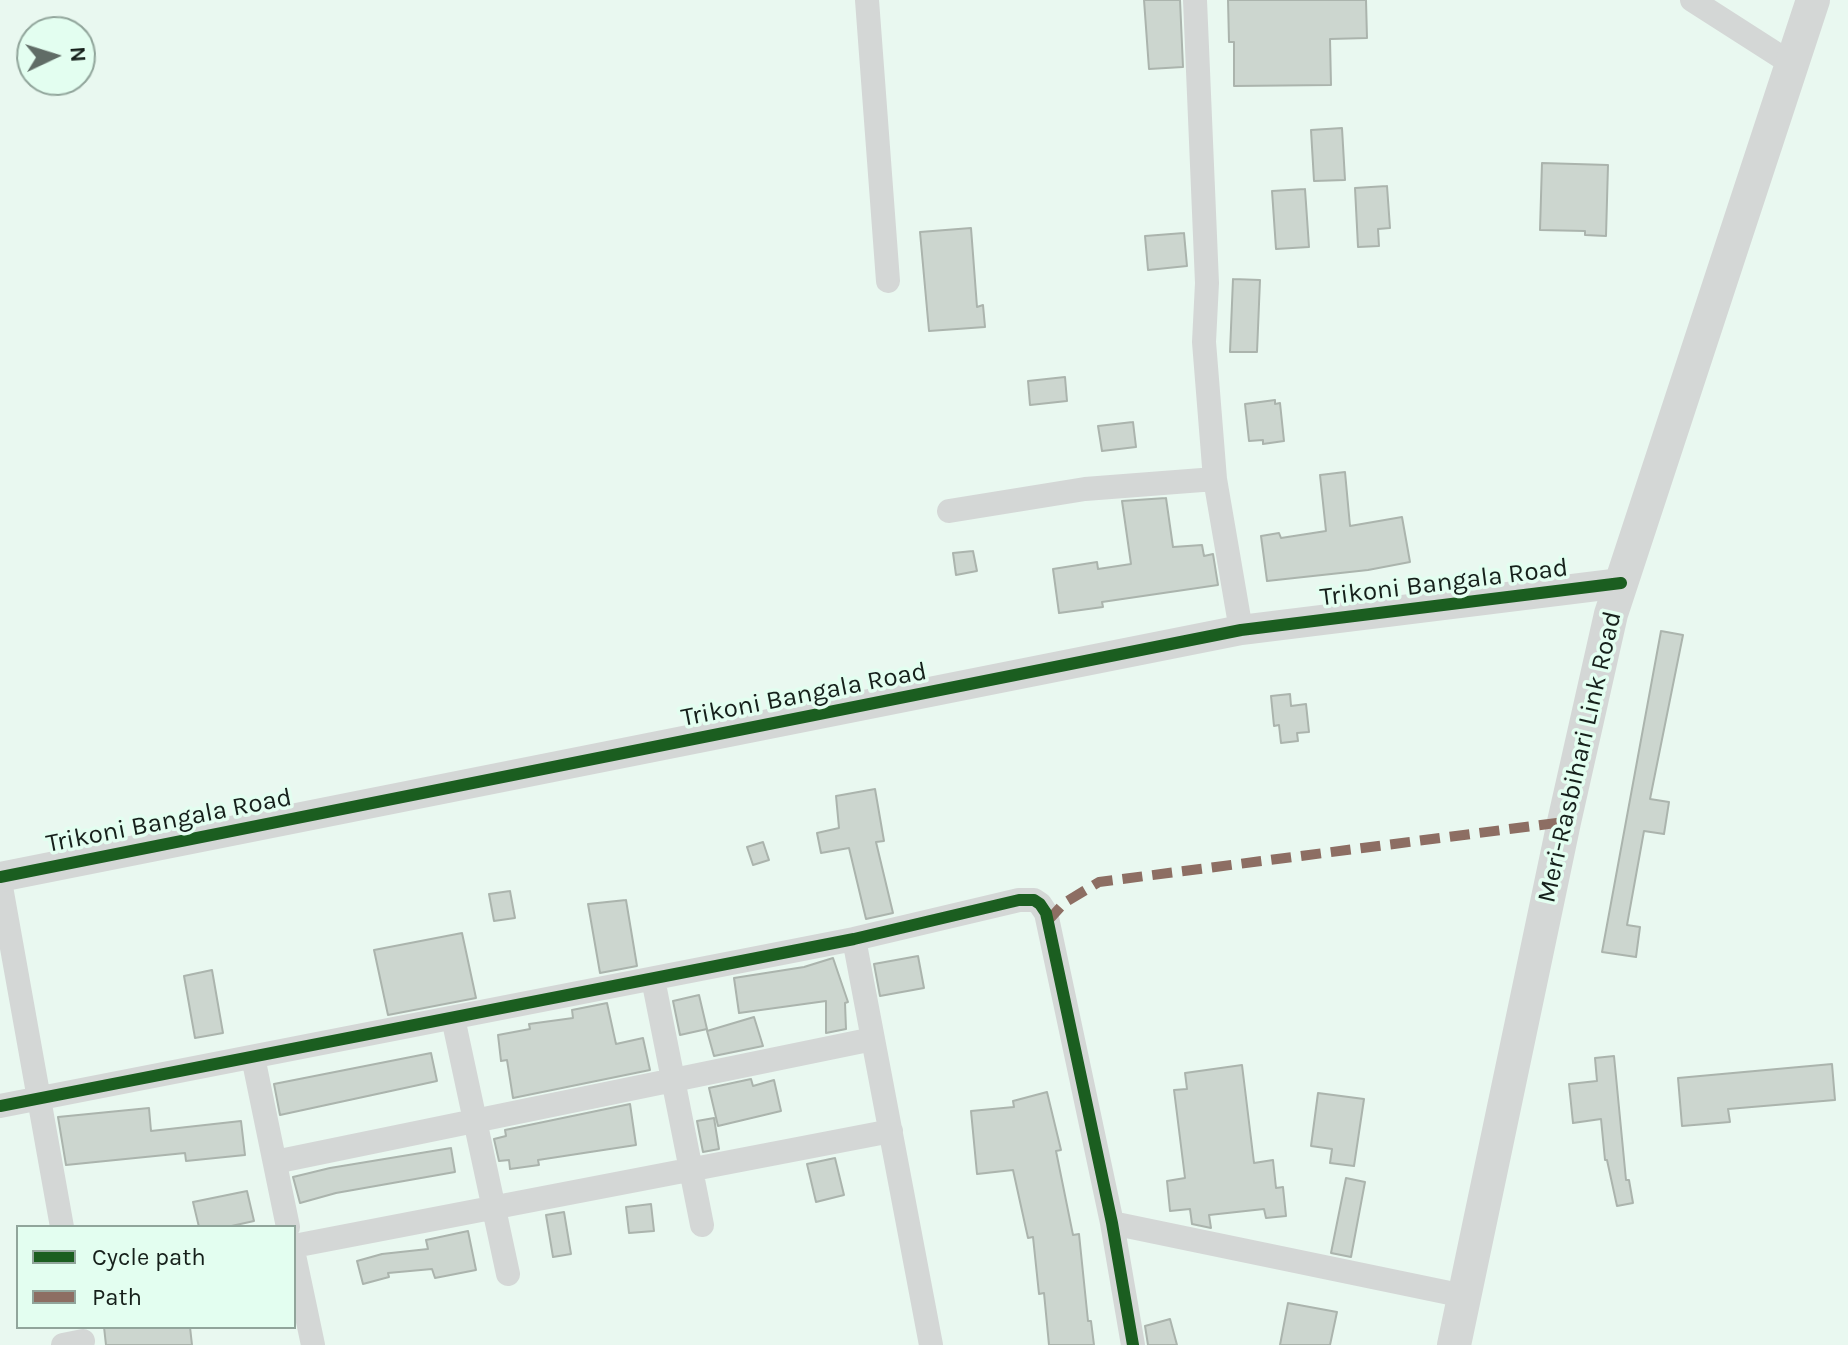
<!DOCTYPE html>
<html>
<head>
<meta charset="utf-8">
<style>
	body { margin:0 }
	#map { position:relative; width:1848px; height:1345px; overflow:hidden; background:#e9f8f0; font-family:Karla,sans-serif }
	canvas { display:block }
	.legend { position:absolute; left:16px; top:1225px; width:280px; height:104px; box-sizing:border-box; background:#e3fef0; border:2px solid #91a59b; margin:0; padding:10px 14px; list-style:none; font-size:24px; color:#16201b }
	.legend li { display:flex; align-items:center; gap:16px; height:40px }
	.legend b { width:40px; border:2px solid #91a59b }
	.north { position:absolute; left:16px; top:16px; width:80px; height:80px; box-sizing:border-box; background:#e3fef0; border:2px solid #91a59b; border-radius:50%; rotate:86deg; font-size:22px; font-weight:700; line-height:32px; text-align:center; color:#16201b }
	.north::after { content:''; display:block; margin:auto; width:28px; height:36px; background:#606c66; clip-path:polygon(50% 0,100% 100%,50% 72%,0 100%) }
</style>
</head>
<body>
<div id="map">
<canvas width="1848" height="1345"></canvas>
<ul class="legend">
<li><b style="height:10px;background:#1b5e20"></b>Cycle path</li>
<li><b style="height:10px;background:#8d6e63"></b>Path</li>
</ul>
<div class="north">N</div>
</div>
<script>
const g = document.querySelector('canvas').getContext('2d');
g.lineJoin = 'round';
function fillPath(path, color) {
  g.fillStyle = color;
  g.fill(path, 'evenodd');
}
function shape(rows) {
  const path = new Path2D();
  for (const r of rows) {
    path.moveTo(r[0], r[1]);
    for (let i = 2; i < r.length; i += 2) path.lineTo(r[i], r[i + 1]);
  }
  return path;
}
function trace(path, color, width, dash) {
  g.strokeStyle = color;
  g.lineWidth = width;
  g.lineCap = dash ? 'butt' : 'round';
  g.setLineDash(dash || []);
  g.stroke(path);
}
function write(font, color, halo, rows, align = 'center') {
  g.font = font + ' Karla,sans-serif';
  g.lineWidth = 7;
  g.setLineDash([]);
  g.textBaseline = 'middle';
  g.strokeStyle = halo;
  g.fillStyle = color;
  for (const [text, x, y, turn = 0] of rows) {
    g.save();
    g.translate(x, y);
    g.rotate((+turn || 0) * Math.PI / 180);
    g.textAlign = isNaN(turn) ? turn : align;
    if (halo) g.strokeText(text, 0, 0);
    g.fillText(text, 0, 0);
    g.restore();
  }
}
const building = shape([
	[1144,0,1180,0,1183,67,1149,69,1144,0],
	[1228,0,1366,0,1367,38,1330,39,1331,85,1234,86,1234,42,1229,42,1228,0],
	[1342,128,1345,180,1314,181,1311,130,1342,128],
	[1542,163,1608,165,1606,236,1585,235,1585,231,1540,230,1542,163],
	[1387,186,1390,228,1378,229,1379,246,1358,247,1355,188,1387,186],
	[1305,189,1309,247,1276,249,1272,191,1305,189],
	[971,228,977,307,983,305,985,327,929,331,920,232,971,228],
	[1184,233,1187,266,1148,270,1145,236,1184,233],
	[1233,279,1260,280,1257,352,1230,352,1233,279],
	[1065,377,1067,401,1030,405,1028,381,1065,377],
	[1275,400,1275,404,1280,403,1284,441,1263,444,1263,440,1249,441,1245,404,1275,400],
	[1133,422,1136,447,1102,451,1098,426,1133,422],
	[1345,472,1350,526,1402,517,1410,562,1368,570,1267,581,1261,536,1279,533,1281,538,1326,531,1320,475,1345,472],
	[1166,498,1173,547,1202,545,1204,556,1213,554,1218,585,1102,602,1103,607,1059,613,1053,569,1097,562,1098,569,1131,564,1122,501,1166,498],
	[973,551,977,571,956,575,953,553,973,551],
	[1661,631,1683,635,1650,799,1669,802,1664,834,1644,831,1627,925,1640,927,1636,957,1602,952,1661,631],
	[1290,694,1291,706,1306,704,1309,732,1297,733,1298,741,1281,743,1279,725,1274,726,1271,696,1290,694],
	[875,789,884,841,876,842,893,913,866,919,849,848,821,853,817,833,839,828,836,796,875,789],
	[763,842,769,860,753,865,747,847,763,842],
	[510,891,515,918,494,921,489,894,510,891],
	[626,900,637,966,600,973,588,904,626,900],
	[462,933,476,998,388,1015,374,950,462,933],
	[918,956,924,988,880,996,874,964,918,956],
	[833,958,848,1002,845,1003,846,1029,826,1033,826,1001,739,1013,734,978,804,967,833,958],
	[212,970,223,1033,195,1038,184,976,212,970],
	[699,995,707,1029,680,1035,673,1001,699,995],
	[607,1003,616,1044,643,1038,650,1070,513,1098,507,1060,501,1061,498,1035,530,1029,529,1024,573,1018,572,1010,607,1003],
	[754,1017,763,1046,714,1056,707,1031,754,1017],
	[431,1053,437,1081,280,1115,274,1084,431,1053],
	[1614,1056,1626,1180,1629,1180,1633,1203,1617,1206,1607,1160,1605,1160,1601,1119,1573,1123,1569,1084,1597,1081,1595,1058,1614,1056],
	[1832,1064,1835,1100,1728,1109,1730,1122,1682,1126,1678,1078,1832,1064],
	[1242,1065,1254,1163,1273,1160,1276,1188,1283,1187,1286,1216,1266,1218,1264,1209,1209,1215,1211,1228,1192,1224,1190,1209,1170,1211,1167,1181,1185,1178,1174,1090,1187,1089,1185,1073,1242,1065],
	[751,1079,753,1086,774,1080,781,1111,718,1126,709,1088,751,1079],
	[1047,1092,1061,1150,1056,1151,1073,1235,1079,1234,1088,1321,1091,1321,1094,1345,1049,1345,1044,1293,1039,1294,1033,1237,1028,1238,1013,1170,977,1174,971,1111,1014,1107,1013,1101,1047,1092],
	[1318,1093,1364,1099,1354,1166,1330,1163,1332,1149,1311,1146,1318,1093],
	[630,1104,636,1145,538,1160,539,1165,510,1169,509,1160,499,1161,494,1139,506,1136,505,1130,630,1104],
	[149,1108,151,1131,241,1121,245,1155,186,1161,185,1153,66,1165,58,1117,149,1108],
	[714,1118,719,1149,703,1152,697,1121,714,1118],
	[451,1148,455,1172,336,1193,300,1203,293,1177,330,1168,451,1148],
	[835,1158,844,1195,816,1202,807,1164,835,1158],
	[1346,1178,1365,1182,1351,1257,1331,1253,1346,1178],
	[247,1191,254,1221,227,1227,199,1227,193,1202,247,1191],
	[651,1204,654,1231,629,1233,626,1207,651,1204],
	[564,1212,571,1254,553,1257,546,1215,564,1212],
	[468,1231,476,1270,435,1278,432,1269,388,1273,389,1277,363,1284,357,1261,382,1254,428,1249,426,1240,468,1231],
	[1288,1303,1337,1312,1330,1345,1280,1345,1288,1303],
	[1170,1319,1177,1345,1148,1345,1145,1326,1170,1319],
	[104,1327,190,1327,192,1345,106,1345,104,1327]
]);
const minor = shape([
	[867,0,888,281],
	[1195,0,1207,283,1204,342,1215,479,1241,630],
	[1692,0,1792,64],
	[949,511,1085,489,1215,479],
	[0,881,62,1227],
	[854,939,931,1345],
	[653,979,702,1225],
	[453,1018,508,1274],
	[253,1057,288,1227],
	[0,1106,854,939,1019,900,1034,900,1040,904,1046,913,1112,1223,1133,1345],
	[275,1162,873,1039],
	[1112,1223,1464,1296],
	[294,1246,891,1131],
	[294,1255,313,1345],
	[63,1345,83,1341]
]);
const tertiary = shape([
	[0,877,1241,630,1621,583]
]);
const secondary = shape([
	[1454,1345,1564,822,1611,614,1813,0]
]);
const quiet = shape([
	[1047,922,1064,903,1099,882,1564,822]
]);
const cycleway = shape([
	[0,877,1241,630,1621,583],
	[0,1106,854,939,1019,900,1034,900,1040,904,1046,913,1112,1223,1133,1345]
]);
const streetNames = [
	["Trikoni Bangala Road",1444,583,-7],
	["Trikoni Bangala Road",804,695,-11],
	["Meri-Rasbihari Link Road",1580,757,-77],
	["Trikoni Bangala Road",169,821,-11]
];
fillPath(building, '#ccd6cf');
trace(building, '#abb4ad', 2);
trace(minor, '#d4d7d6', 24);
trace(tertiary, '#d4d7d6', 30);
trace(secondary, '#d4d7d6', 34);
trace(quiet, '#8d6e63', 10, [20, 10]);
trace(cycleway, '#1b5e20', 12);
write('26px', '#16201b', '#e3fef0', streetNames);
</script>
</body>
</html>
